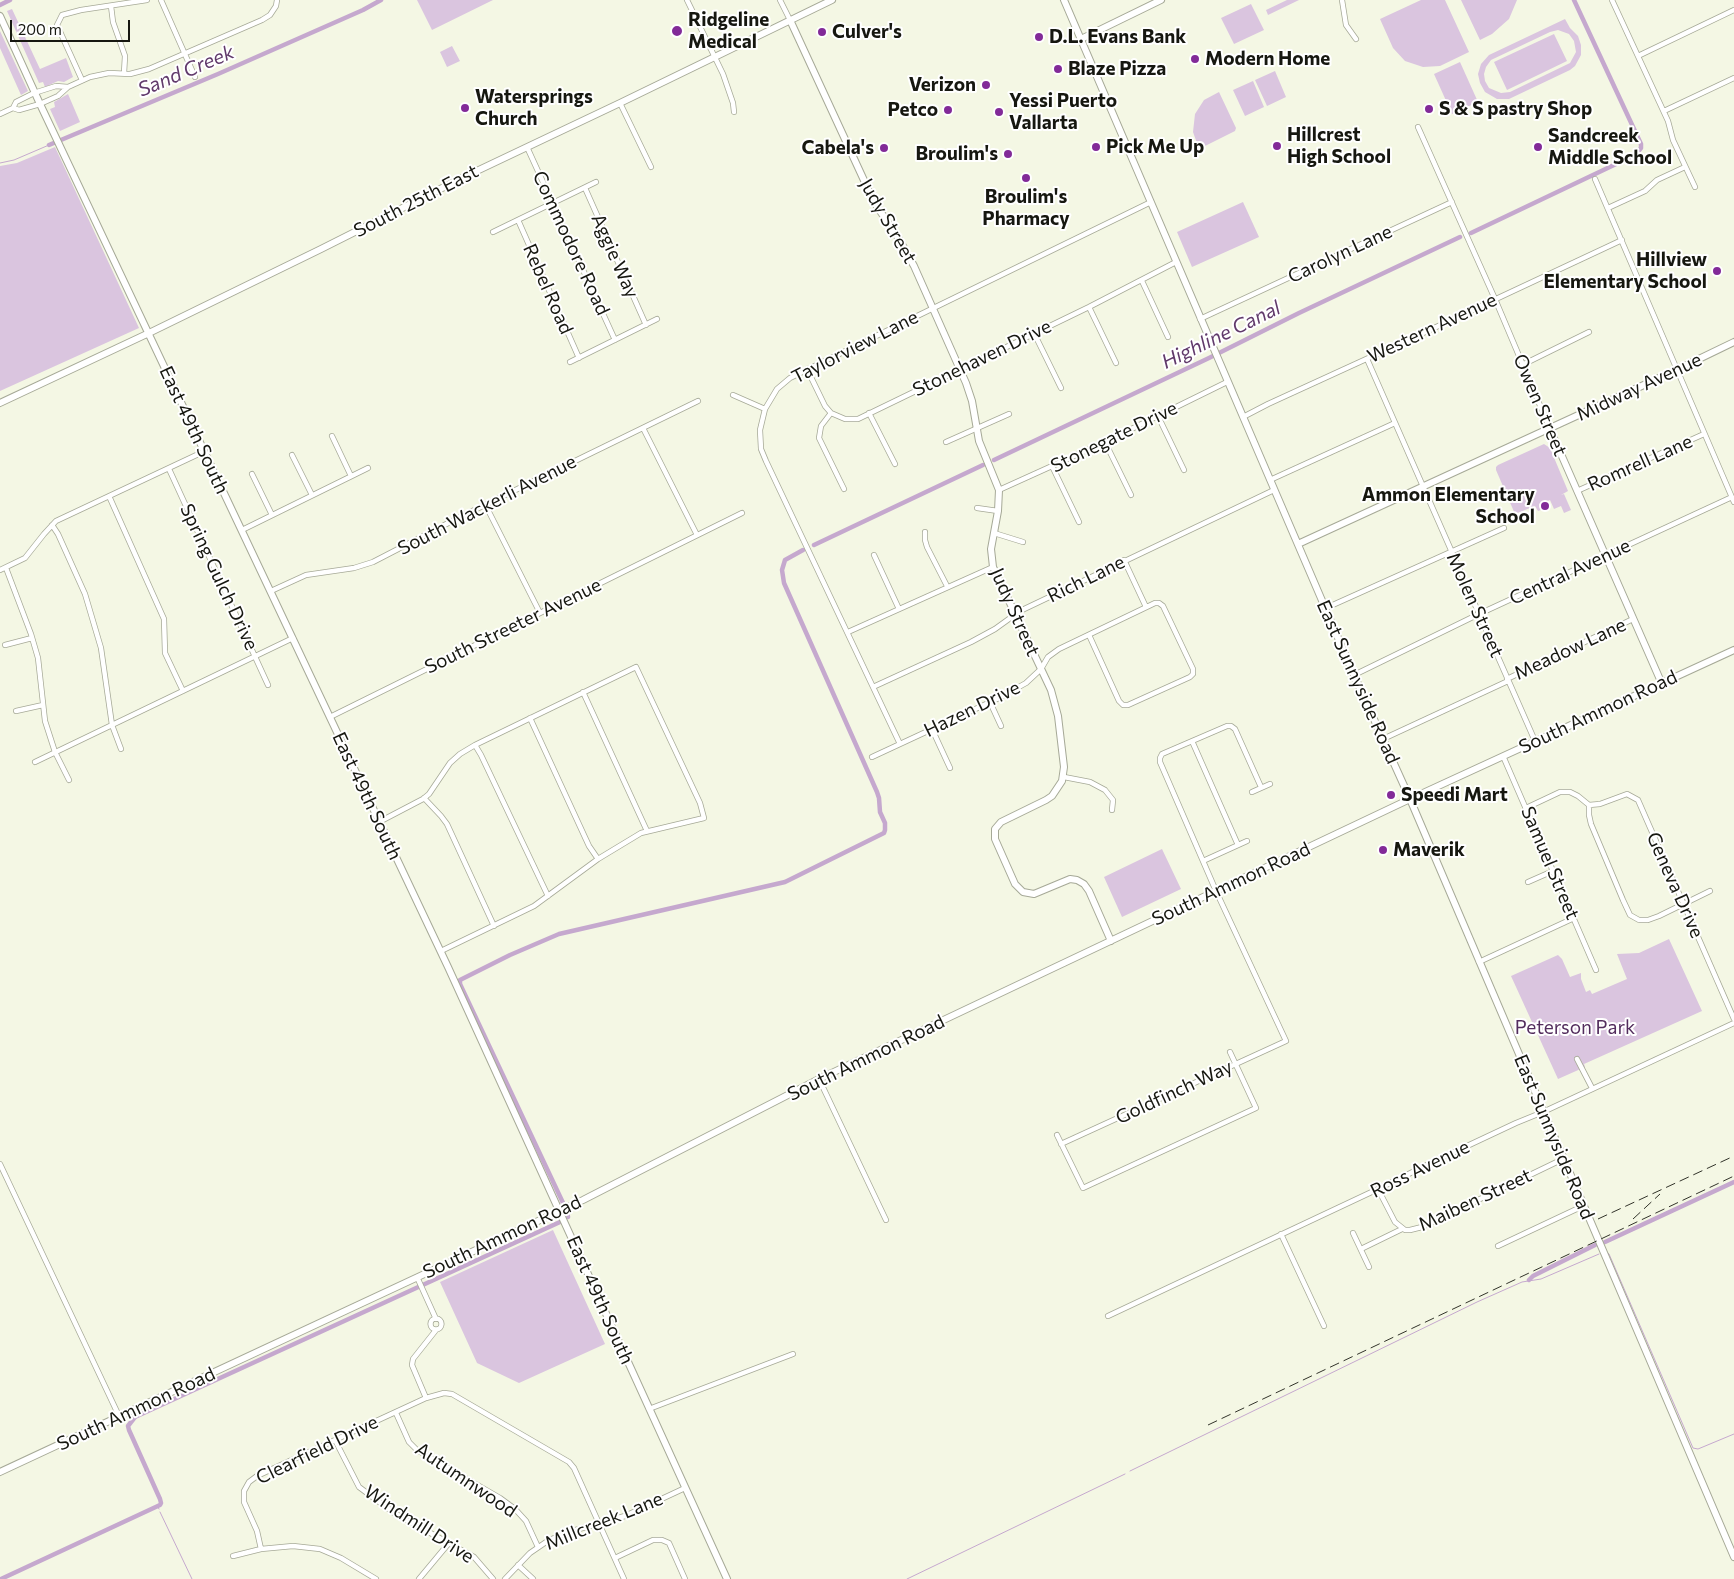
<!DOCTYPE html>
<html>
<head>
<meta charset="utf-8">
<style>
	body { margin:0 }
	#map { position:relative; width:1734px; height:1579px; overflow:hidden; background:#f4f7e4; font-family:Commissioner,sans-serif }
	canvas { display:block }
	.scale { position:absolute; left:10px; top:20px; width:120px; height:22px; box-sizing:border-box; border:2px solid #161710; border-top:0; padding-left:6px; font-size:15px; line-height:18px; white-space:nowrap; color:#161710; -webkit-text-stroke:4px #fff; paint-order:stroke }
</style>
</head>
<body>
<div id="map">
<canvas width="1734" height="1579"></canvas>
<div class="scale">200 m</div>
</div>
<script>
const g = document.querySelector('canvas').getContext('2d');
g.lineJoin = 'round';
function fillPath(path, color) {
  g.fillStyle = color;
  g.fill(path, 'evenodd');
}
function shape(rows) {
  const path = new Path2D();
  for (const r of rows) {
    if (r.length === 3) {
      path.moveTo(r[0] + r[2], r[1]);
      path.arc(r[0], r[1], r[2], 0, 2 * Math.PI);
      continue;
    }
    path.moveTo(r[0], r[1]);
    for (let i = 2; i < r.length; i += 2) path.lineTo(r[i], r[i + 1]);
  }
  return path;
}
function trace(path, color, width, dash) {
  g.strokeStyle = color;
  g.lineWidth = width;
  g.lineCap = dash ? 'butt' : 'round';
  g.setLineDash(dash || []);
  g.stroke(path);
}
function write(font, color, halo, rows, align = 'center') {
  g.font = font + ' Commissioner,sans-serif';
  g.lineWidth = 4;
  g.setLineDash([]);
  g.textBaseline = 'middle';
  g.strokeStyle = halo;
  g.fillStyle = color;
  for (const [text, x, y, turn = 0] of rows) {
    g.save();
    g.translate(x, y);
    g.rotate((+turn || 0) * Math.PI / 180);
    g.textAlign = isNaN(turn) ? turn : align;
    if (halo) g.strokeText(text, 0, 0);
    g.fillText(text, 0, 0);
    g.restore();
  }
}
const green = shape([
	[417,0,493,0,432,30],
	[1287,0,1299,0,1268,15,1266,10],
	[1421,0,1445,0,1469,52,1440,66,1423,67,1405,61,1393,48,1380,19],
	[1461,0,1517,0,1509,19,1492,34,1480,40],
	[1251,4,1264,30,1234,44,1221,18],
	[12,9,40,69,66,58,73,77,64,82,58,81,45,87,43,82,39,83,7,11],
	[1565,19,1570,28,1578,36,1581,45,1581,55,1575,66,1570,70,1509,99,1497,99,1485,92,1480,83,1478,74,1481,64,1489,55],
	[1558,30,1569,34,1574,41,1576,52,1570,63,1510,92,1501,93,1489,88,1485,81,1484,74,1486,67,1491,60,1550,32],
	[0,31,28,91,21,95,0,48],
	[1554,34,1567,61,1507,90,1494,62],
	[452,46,460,61,447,67,440,52],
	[1460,62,1478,102,1452,114,1434,74],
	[1275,71,1286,97,1267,106,1255,80],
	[1253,81,1264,107,1245,116,1233,90],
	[1219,92,1236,128,1235,131,1199,149,1193,132,1195,114,1204,100],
	[68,94,80,122,60,131,50,109,55,107,54,102],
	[55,147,139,328,0,391,0,166,17,163],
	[1243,202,1259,237,1192,267,1177,232],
	[1544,444,1550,448,1568,491,1561,495,1564,494,1571,510,1564,513,1561,506,1554,509,1550,500,1539,504,1541,510,1538,511,1535,506,1515,514,1496,470,1496,467,1498,465],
	[1162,849,1181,889,1122,917,1104,877],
	[1669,939,1702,1011,1584,1064,1585,1067,1558,1079,1511,976,1558,955,1562,959,1570,977,1581,973,1581,979,1586,992,1590,990,1592,994,1627,979,1617,954,1639,953],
	[553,1230,605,1344,519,1383,477,1363,440,1282]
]);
const stream = shape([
	[0,163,14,160,49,145],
	[1606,1251,1609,1254,1693,1448,1698,1449,1734,1434],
	[1130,1471,1477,1302,1522,1282,1541,1279,1599,1254],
	[158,1507,159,1509],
	[160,1512,192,1579],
	[907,1579,1125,1474]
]);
const canal = shape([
	[0,5,10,0],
	[49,145,218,74,363,10,381,0],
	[1471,233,1635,155,1641,148,1641,144,1574,0],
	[994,460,1209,358,1299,313,1460,237],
	[814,545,983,465],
	[564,1205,460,984,460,980,510,955,559,934,785,882,884,833,885,830,885,823,880,812,879,798,877,792,784,583,782,570,785,560,803,550],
	[567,1212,568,1217],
	[1605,1242,1734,1182],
	[1529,1280,1533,1276,1595,1245],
	[1,1579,160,1505,161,1503,160,1499,129,1430,128,1426,135,1417,560,1222]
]);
const street = shape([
	[161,0,195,77],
	[687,0,723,74,733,103,734,112],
	[780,0,790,20],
	[1342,0,1346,25,1356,39],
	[1612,0,1668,121,1673,140,1695,187],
	[111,6,113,22,125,56,124,73],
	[1638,56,1734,10],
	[82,80,57,25,62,15,81,10,147,0],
	[620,103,651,167],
	[13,108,19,110,40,104,58,96,68,87,90,77,109,73,130,74,149,69,262,20,270,15,276,6,277,0],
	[1664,111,1734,78],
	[0,114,13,108,16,102,34,93,56,86,68,87],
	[1418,127,1495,299,1550,429],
	[527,147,615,340],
	[1595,179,1734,502],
	[585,188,646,325],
	[1608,208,1645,191,1657,180,1685,167],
	[518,220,579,358],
	[493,232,596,182],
	[1142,281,1168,337],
	[1089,307,1116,363],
	[1200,319,1452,202],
	[1034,333,1061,388],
	[1367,359,1535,741],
	[570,362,657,319],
	[1522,365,1589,332],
	[807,369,825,406,831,413,845,419,858,419,1089,307,1176,262],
	[733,395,765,409],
	[831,413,821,426,819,438,844,489],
	[869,413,895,464],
	[1158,416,1184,470],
	[1243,417,1268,404,1434,328,1622,240],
	[643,428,697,535],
	[332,436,351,476],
	[946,442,1009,414],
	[1105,442,1131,495],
	[292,455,312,495],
	[1052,466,1079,522],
	[169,469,268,685],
	[252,474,272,515],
	[1270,480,1395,423],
	[999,490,1105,442,1227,382],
	[1577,491,1704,434],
	[109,496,164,619,165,653,183,691],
	[486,506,540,613],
	[977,508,998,511],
	[52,525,58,534,85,594,101,648,112,725,121,749],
	[242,530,368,468],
	[925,532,925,540,927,547,947,586],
	[994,533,1023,542],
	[874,555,899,609],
	[1124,560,1146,607],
	[6,568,31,634,38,658,45,721,55,752,69,780],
	[0,570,25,558,44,534,56,521,205,451],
	[271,591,306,575,354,568,373,562,456,519,698,401],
	[1326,608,1504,528],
	[848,632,993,567],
	[5,645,32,638],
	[1354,675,1479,614,1732,497],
	[1507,679,1633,619],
	[873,687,971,642,995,629,1020,611,1274,490],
	[583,692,647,831],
	[990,702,1001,726],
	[16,711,43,705],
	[330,717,742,513],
	[530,718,589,846,598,859],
	[932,729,950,768],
	[1383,739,1508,681],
	[1192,741,1238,845],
	[900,744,766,461,761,449,760,430,765,409,777,389,790,378,1151,202],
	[475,745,481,755,548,896],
	[1503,756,1596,970],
	[872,757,999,698,1026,683,1041,669,1048,657,1059,649,1084,637,1155,603,1159,603,1163,606,1193,669,1193,674,1190,677,1128,705,1123,705,1119,701,1089,635],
	[35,762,293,638],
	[1064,777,1090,782,1105,790,1113,800,1112,810],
	[1252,792,1270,784],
	[424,798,441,816,447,824,494,926],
	[1589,805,1600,804,1627,794,1638,800,1734,1019],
	[1526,808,1560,792,1570,792,1578,796,1589,805,1589,815,1591,824,1623,900,1630,915,1639,920,1648,920,1659,916,1710,891],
	[379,822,423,799,429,794,450,763,460,754,475,745,636,667,700,803,704,818,641,833,598,859,534,906,441,951],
	[1203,861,1247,841],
	[1528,882,1553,871],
	[1479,962,1574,918],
	[1577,1059,1592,1088],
	[819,1079,886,1220],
	[1057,1135,1083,1188,1256,1108,1230,1052],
	[1061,1144,1286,1041,1216,891,1160,762,1160,758,1162,754,1227,726,1231,726,1235,729,1261,787],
	[0,1164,119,1416],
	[1378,1189,1395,1222,1405,1230,1410,1230,1422,1227,1563,1159],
	[1353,1233,1369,1267],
	[1281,1234,1324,1326],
	[1498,1246,1583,1206],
	[1361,1249,1402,1229],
	[417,1277,436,1319],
	[1108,1316,1378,1189,1433,1162,1516,1123,1543,1112,1734,1023],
	[436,1324,5.5],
	[426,1398,412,1365,413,1359,436,1330],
	[649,1409,793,1354],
	[396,1413,409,1442,417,1450,500,1498,515,1509,526,1521,538,1547],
	[335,1440,359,1487,394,1513,474,1557,493,1579],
	[261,1549,257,1531,244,1502,244,1491,249,1482,257,1476,426,1398,444,1393,452,1394,569,1462,574,1468,624,1579],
	[233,1556,261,1549,293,1546,320,1549,341,1558,376,1579],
	[615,1558,653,1540,662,1540,669,1543,685,1579],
	[518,1565,533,1579],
	[419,1579,449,1543],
	[505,1579,530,1553,549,1540,572,1531,625,1516,685,1488]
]);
const secondary = shape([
	[1064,0,1354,675,1410,799,1734,1557],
	[0,16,40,104,448,967,727,1579],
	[790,20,874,202,899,239,914,266,966,383,972,401,979,441,999,490,998,511,991,549,993,567,1051,690,1058,716,1064,767,1062,781,1052,796,1046,800,1001,822,995,829,995,839,1015,884,1023,892,1034,894,1070,879,1077,880,1084,884,1089,891,1111,941],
	[1081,39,1161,0],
	[0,403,149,333,321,249,464,177,620,103,832,0],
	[1550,429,1662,684],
	[1298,544,1672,372,1734,342],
	[0,1472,583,1200,819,1079,1410,799,1734,650]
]);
const rail = shape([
	[1598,1219,1734,1156],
	[1633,1219,1660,1194],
	[1208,1425,1734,1176]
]);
const markers = [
	[677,31,6,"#822a98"],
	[822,32,5,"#822a98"],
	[1039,37,5,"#822a98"],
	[1195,59,5,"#822a98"],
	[1058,69,5,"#822a98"],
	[986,85,5,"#822a98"],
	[465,108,5,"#822a98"],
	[1429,109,5,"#822a98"],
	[948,110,5,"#822a98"],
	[999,112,5,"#822a98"],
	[1277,146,5,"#822a98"],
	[1096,147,5,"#822a98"],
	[1538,147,5,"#822a98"],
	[884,148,5,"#822a98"],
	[1008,154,5,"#822a98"],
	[1026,178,5,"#822a98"],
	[1717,271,5,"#822a98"],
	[1545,506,5,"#822a98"],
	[1391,795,5,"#822a98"],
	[1383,850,5,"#822a98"]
];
const poiNames = [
	["Ridgeline",688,20],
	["Medical",688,42],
	["Culver's",832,32],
	["D.L. Evans Bank",1049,37],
	["Modern Home",1205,59],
	["Blaze Pizza",1068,69],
	["Verizon",976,85,"right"],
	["Watersprings",475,97],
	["Church",475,119],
	["Yessi Puerto",1009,101],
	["Vallarta",1009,123],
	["S & S pastry Shop",1439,109],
	["Petco",938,110,"right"],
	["Hillcrest",1287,135],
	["High School",1287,157],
	["Sandcreek",1548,136],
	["Middle School",1548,158],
	["Pick Me Up",1106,147],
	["Cabela's",874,148,"right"],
	["Broulim's",998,154,"right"],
	["Broulim's",1026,197,"center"],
	["Pharmacy",1026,219,"center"],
	["Hillview",1707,260,"right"],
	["Elementary School",1707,282,"right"],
	["Ammon Elementary",1535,495,"right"],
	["School",1535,517,"right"],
	["Speedi Mart",1401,795],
	["Maverik",1393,850]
];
const streetNames = [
	["South 25th East",416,201,-27],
	["Judy Street",888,221,60],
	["Commodore Road",571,243,65],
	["Carolyn Lane",1340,254,-25],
	["Aggie Way",615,256,66],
	["Rebel Road",548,289,66],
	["Western Avenue",1432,328,-25],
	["Taylorview Lane",855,347,-27],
	["Stonehaven Drive",982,358,-26],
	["Midway Avenue",1639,387,-25],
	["Owen Street",1540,405,67],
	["East 49th South",194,430,65],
	["Stonegate Drive",1114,437,-26],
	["Romrell Lane",1640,463,-24],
	["South Wackerli Avenue",487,505,-27],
	["Central Avenue",1570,572,-25],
	["Spring Gulch Drive",219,577,65],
	["Rich Lane",1086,579,-26],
	["Molen Street",1475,605,66],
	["Judy Street",1015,612,66],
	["South Streeter Avenue",513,626,-26],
	["Meadow Lane",1570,649,-25],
	["East Sunnyside Road",1358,682,66],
	["Hazen Drive",972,709,-26],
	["South Ammon Road",1598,712,-25],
	["East 49th South",367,796,65],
	["Samuel Street",1550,863,67],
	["South Ammon Road",1231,884,-25],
	["Geneva Drive",1675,885,66],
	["South Ammon Road",866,1058,-26],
	["Goldfinch Way",1174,1092,-25],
	["East Sunnyside Road",1554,1137,67],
	["Ross Avenue",1420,1169,-26],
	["Maiben Street",1475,1200,-25],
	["South Ammon Road",502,1237,-25],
	["East 49th South",600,1300,66],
	["South Ammon Road",136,1409,-25],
	["Clearfield Drive",317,1450,-26],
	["Autumnwood",466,1480,34],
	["Millcreek Lane",604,1521,-22],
	["Windmill Drive",419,1524,33]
];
const parkNames = [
	["Peterson Park",1575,1028]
];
const waterNames = [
	["Sand Creek",186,71,-23],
	["Highline Canal",1221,335,-26]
];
fillPath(green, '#dac5df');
trace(stream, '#c5a8ce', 1);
trace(canal, '#c5a8ce', 4.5);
trace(street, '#a6a997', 6);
trace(secondary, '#a6a997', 8);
trace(street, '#fff', 4.5);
trace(secondary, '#fff', 6);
trace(rail, '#32332a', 1, [10, 5]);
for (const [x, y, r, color] of markers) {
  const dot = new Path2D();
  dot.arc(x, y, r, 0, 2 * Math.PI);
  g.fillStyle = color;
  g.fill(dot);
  trace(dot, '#fff', 2);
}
write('bold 19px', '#161710', '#fff', poiNames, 'left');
write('19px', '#161710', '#fff', streetNames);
write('19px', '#532d5d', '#fff', parkNames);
write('italic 20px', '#613a6b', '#fff', waterNames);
</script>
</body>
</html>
